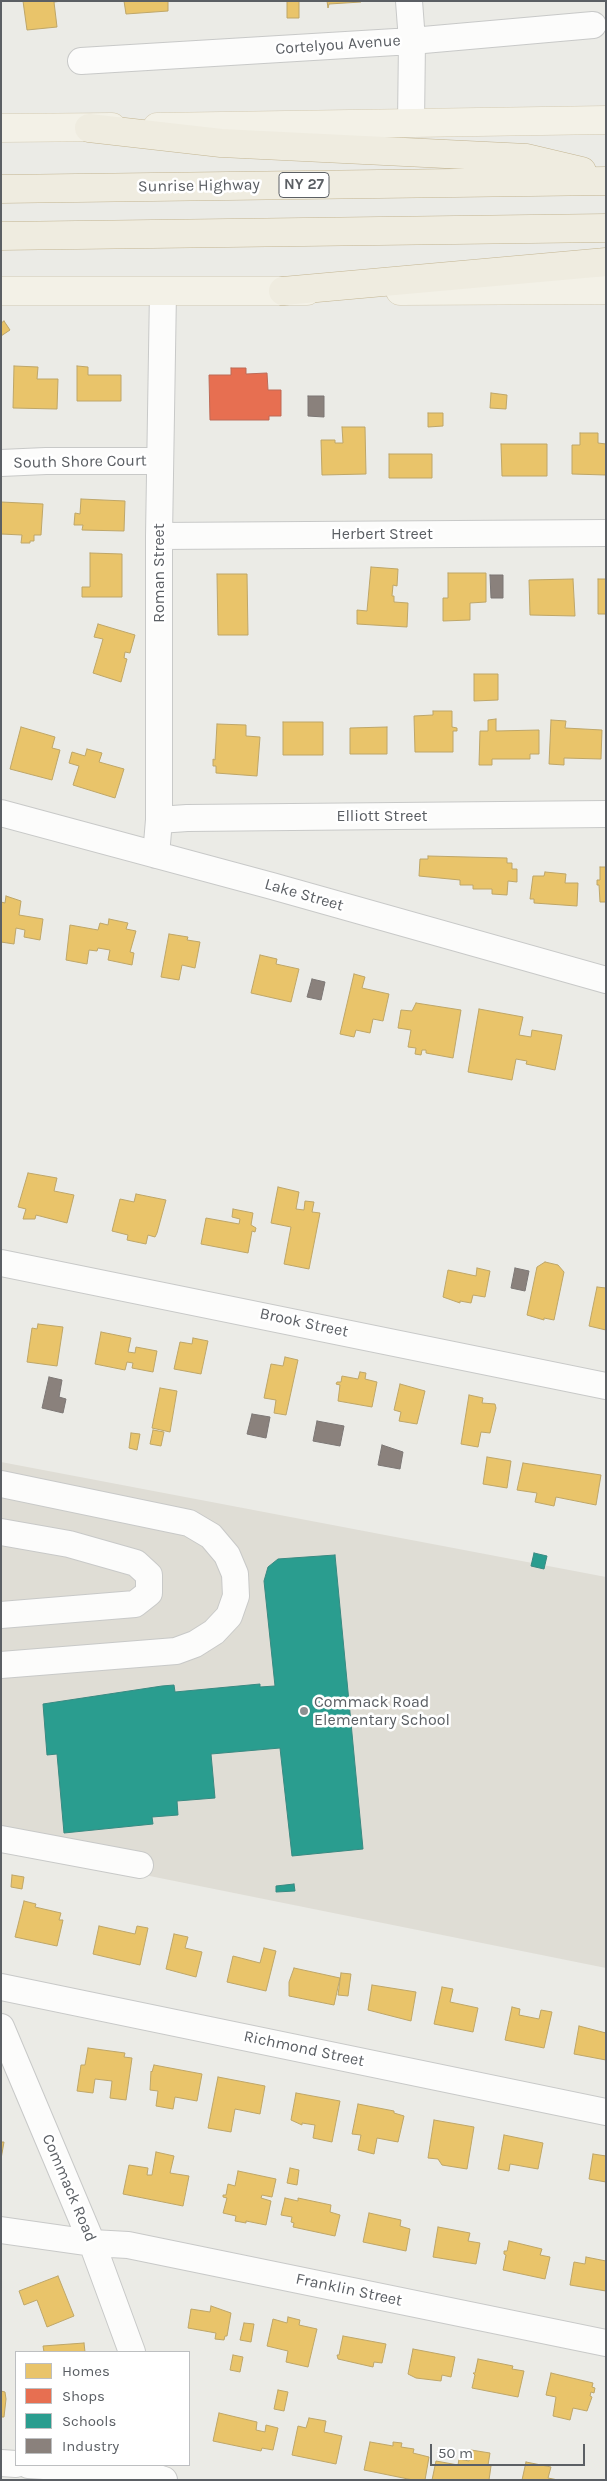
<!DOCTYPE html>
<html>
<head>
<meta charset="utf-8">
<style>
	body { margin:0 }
	#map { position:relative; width:607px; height:2481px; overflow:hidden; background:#ebebe6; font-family:Karla,sans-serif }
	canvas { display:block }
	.frame { position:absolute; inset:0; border:2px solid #5b5f64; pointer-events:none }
	.legend { position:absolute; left:15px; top:2351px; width:175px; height:115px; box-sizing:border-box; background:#fff; border:1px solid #bdbfc1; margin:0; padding:6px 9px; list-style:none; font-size:15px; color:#5b5f64 }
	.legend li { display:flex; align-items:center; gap:10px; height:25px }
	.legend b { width:25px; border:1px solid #bdbfc1 }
	.scale { position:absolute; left:430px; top:2444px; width:155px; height:22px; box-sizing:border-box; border:2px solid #5b5f64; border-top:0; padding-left:6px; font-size:15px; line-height:18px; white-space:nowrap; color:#5b5f64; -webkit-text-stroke:4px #fff; paint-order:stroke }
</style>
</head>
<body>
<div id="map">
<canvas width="607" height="2481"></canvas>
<div class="frame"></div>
<ul class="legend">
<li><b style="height:14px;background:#e9c46a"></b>Homes</li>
<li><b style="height:14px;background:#e76f51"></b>Shops</li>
<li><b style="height:14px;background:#2a9d8f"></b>Schools</li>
<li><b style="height:14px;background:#8a817c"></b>Industry</li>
</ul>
<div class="scale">50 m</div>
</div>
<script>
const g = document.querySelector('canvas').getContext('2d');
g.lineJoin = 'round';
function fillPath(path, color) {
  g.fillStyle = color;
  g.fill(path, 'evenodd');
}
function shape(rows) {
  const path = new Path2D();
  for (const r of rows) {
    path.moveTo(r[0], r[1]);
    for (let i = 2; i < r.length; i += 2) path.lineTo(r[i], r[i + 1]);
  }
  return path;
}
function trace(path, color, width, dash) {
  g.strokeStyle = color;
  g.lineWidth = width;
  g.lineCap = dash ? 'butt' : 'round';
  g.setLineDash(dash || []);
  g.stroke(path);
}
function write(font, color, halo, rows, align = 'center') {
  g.font = font + ' Karla,sans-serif';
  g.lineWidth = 5;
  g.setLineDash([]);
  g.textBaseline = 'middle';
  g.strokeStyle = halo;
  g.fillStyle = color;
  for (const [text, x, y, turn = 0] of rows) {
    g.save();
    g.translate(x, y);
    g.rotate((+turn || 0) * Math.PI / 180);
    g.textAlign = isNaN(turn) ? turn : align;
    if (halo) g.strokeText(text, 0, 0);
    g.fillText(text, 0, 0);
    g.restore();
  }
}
const education = shape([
	[1,1462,606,1577,606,1968,1,1846]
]);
const homes = shape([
	[23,1,62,1,54,2,57,27,27,30,23,1],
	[124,1,168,1,168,11,126,14,124,1],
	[287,1,299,1,299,18,287,18,287,1],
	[327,1,361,1,361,2,329,4,328,8,327,1],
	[4,321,10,330,1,336,1,323,4,321],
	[14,366,38,367,37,379,58,379,57,409,13,408,14,366],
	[77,366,88,367,88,375,121,375,121,401,77,401,77,366],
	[491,393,507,395,506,409,490,408,491,393],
	[428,413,443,413,443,426,428,427,428,413],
	[342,427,365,427,366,474,322,475,321,440,335,440,335,443,343,443,342,427],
	[580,433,598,433,598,443,606,444,606,441,606,475,572,474,572,445,580,445,580,433],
	[501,444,547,444,547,476,502,476,501,444],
	[389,454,432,454,432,478,389,478,389,454],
	[81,499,125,501,124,531,82,530,83,525,74,525,75,513,80,514,81,499],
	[1,502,43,504,41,535,34,535,34,541,30,541,30,543,21,543,22,535,1,534,1,502],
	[90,553,122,554,122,597,82,597,82,587,90,587,90,553],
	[371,567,398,569,397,586,393,585,392,596,394,596,394,602,408,603,407,627,357,624,357,610,367,611,371,567],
	[448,573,486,573,486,602,470,603,470,620,443,621,443,598,448,598,448,573],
	[217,574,247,574,248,635,218,635,217,574],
	[573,579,575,616,530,615,529,580,573,579],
	[598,579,606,579,606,614,598,614,598,579],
	[98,624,135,635,130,653,125,652,124,658,127,659,121,682,93,673,103,639,94,637,98,624],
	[474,674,498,674,498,700,474,701,474,674],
	[433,711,452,711,452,727,457,728,457,731,453,731,453,752,415,752,414,716,433,715,433,711],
	[496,719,496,731,539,730,539,754,530,754,530,759,492,759,492,765,479,765,480,731,488,731,488,720,496,719],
	[551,720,566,721,565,728,602,730,601,759,564,758,564,765,549,764,551,720],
	[283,722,323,722,323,755,283,755,283,722],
	[217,724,246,725,246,736,260,737,257,776,216,773,216,766,213,766,213,759,215,760,217,724],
	[21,727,55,737,52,748,60,750,52,780,10,769,21,727],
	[387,727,387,754,350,754,350,728,387,727],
	[87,749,102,753,99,762,124,769,115,798,73,785,79,766,69,763,72,752,85,756,87,749],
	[428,856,507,858,507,863,512,863,512,869,517,869,517,882,508,881,507,895,492,894,492,889,473,889,473,885,460,885,460,880,419,876,420,859,428,859,428,856],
	[600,867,606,867,606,902,600,902,599,885,597,885,597,880,600,880,600,867],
	[545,872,566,874,565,883,578,883,577,906,534,903,534,899,530,899,533,876,544,876,545,872],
	[6,896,21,901,19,915,43,919,40,940,24,937,25,930,16,928,14,944,1,942,1,902,5,903,6,896],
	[109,919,128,923,126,929,136,931,130,952,134,953,132,965,108,960,110,950,98,948,97,951,89,950,87,964,66,960,70,925,98,930,100,923,108,925,109,919],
	[169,934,188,937,187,940,200,942,195,968,182,965,179,980,161,977,169,934],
	[260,955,277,959,276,964,299,969,291,1002,251,993,260,955],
	[354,974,365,977,362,988,389,994,383,1021,373,1019,370,1033,356,1030,354,1037,340,1034,354,974],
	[416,1003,461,1010,453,1058,426,1053,426,1050,422,1050,421,1055,415,1054,416,1048,408,1047,411,1030,398,1028,401,1010,412,1011,416,1003],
	[479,1009,523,1017,519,1035,531,1037,532,1030,562,1035,555,1070,526,1064,527,1061,516,1059,512,1080,468,1072,479,1009],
	[28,1173,57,1178,54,1191,74,1195,67,1223,36,1215,35,1219,23,1219,26,1209,18,1207,28,1173],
	[278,1187,299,1192,296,1209,304,1210,305,1201,314,1202,312,1212,320,1213,309,1269,284,1264,291,1227,271,1223,278,1187],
	[136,1194,166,1200,157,1233,155,1237,148,1235,146,1244,127,1240,128,1235,112,1231,120,1199,134,1202,136,1194],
	[233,1209,253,1213,251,1225,256,1228,255,1232,252,1231,248,1253,201,1244,206,1218,239,1224,240,1219,232,1217,233,1209],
	[545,1262,558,1265,564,1272,554,1320,544,1318,544,1320,527,1315,537,1267,545,1262],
	[477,1268,490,1271,485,1297,473,1295,471,1303,460,1301,460,1303,443,1297,448,1270,476,1276,477,1268],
	[597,1287,606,1288,606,1330,589,1326,597,1287],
	[38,1324,63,1327,57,1366,27,1362,32,1328,37,1329,38,1324],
	[101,1332,131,1338,128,1352,135,1353,136,1347,157,1351,153,1372,132,1368,133,1363,127,1362,125,1370,95,1364,101,1332],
	[193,1338,208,1341,201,1374,174,1369,180,1342,192,1344,193,1338],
	[285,1357,298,1360,286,1415,274,1413,276,1400,264,1398,271,1364,283,1366,285,1357],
	[360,1372,366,1373,365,1379,377,1382,372,1407,338,1401,340,1385,336,1384,337,1382,341,1382,342,1376,358,1379,360,1372],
	[400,1384,425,1391,417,1424,399,1421,401,1412,394,1410,400,1384],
	[160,1388,177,1391,170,1432,152,1428,160,1388],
	[469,1395,483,1398,482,1403,495,1404,496,1408,490,1433,481,1432,478,1447,461,1444,469,1395],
	[153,1430,164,1432,161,1446,150,1444,153,1430],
	[131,1433,140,1434,137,1450,129,1448,131,1433],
	[487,1457,511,1461,507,1488,483,1484,487,1457],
	[523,1463,601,1475,596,1505,556,1497,554,1506,535,1502,537,1493,517,1490,523,1463],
	[12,1875,24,1877,22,1889,11,1887,12,1875],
	[24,1901,36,1904,35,1907,61,1913,59,1920,63,1920,57,1946,15,1937,24,1901],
	[99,1926,135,1934,137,1926,148,1928,140,1965,93,1954,99,1926],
	[174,1934,188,1937,185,1948,202,1952,196,1977,166,1969,174,1934],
	[264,1948,276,1951,266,1991,227,1982,233,1956,260,1963,264,1948],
	[294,1968,340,1978,334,2005,289,1996,289,1982,294,1968],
	[341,1973,351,1974,348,1996,338,1995,341,1973],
	[372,1985,416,1992,411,2021,368,2010,372,1985],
	[442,1987,453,1989,450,2002,478,2008,473,2032,434,2024,442,1987],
	[512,2007,520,2009,519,2015,539,2019,541,2010,552,2012,544,2048,505,2040,512,2007],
	[579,2026,606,2033,606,2060,574,2054,579,2026],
	[88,2048,125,2053,124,2057,132,2058,126,2100,110,2098,112,2081,95,2079,93,2093,77,2091,81,2065,85,2065,88,2048],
	[154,2065,202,2074,197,2101,175,2097,173,2109,156,2106,158,2091,150,2090,151,2071,152,2072,154,2065],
	[218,2077,265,2086,260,2114,235,2109,231,2132,208,2128,218,2077],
	[296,2093,340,2101,332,2142,313,2138,315,2125,302,2123,302,2125,291,2120,296,2093],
	[358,2104,394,2111,394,2113,404,2116,398,2142,377,2138,374,2154,358,2150,361,2135,352,2134,358,2104],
	[434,2120,474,2127,467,2169,442,2165,438,2159,428,2158,434,2120],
	[504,2135,543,2143,538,2169,510,2164,509,2171,498,2169,504,2135],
	[1,2142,4,2142,1,2159,1,2142],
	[156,2152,174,2156,170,2173,189,2176,183,2206,123,2194,129,2165,148,2168,147,2175,152,2175,156,2152],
	[593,2154,606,2156,606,2182,589,2179,593,2154],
	[290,2168,299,2170,297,2185,287,2183,290,2168],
	[238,2171,276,2179,272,2197,262,2195,261,2198,271,2201,266,2225,246,2221,246,2223,235,2221,236,2216,223,2213,227,2198,223,2197,223,2195,226,2195,228,2184,235,2186,238,2171],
	[285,2198,298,2201,298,2198,331,2205,330,2212,340,2215,335,2236,293,2227,294,2223,291,2222,292,2217,281,2215,285,2198],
	[369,2213,401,2220,400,2226,410,2229,406,2251,363,2242,369,2213],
	[438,2227,470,2233,468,2241,480,2243,476,2264,433,2257,438,2227],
	[509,2241,542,2249,540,2255,550,2257,545,2279,503,2270,506,2255,504,2254,504,2251,507,2251,509,2241],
	[586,2257,606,2261,606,2291,570,2285,574,2262,585,2264,586,2257],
	[58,2276,74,2316,47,2327,37,2300,24,2305,19,2291,58,2276],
	[211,2306,231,2313,227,2336,225,2336,224,2340,215,2339,216,2333,188,2328,191,2309,210,2312,211,2306],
	[288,2317,300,2320,299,2325,317,2329,308,2367,286,2362,288,2351,267,2346,273,2319,287,2323,288,2317],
	[244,2323,254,2324,251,2342,240,2340,244,2323],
	[343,2336,386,2344,382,2363,374,2362,373,2367,338,2359,337,2355,339,2355,343,2336],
	[84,2343,85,2352,44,2352,43,2346,84,2343],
	[413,2349,455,2357,451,2377,442,2375,441,2381,416,2378,408,2374,413,2349],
	[233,2355,243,2357,240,2372,230,2370,233,2355],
	[478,2359,513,2366,512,2369,524,2371,518,2397,472,2388,475,2375,473,2373,475,2373,478,2359],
	[551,2373,593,2383,592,2387,595,2388,594,2393,591,2392,590,2396,592,2397,587,2411,573,2408,570,2420,553,2416,556,2397,546,2395,551,2373],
	[278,2390,288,2392,284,2411,274,2409,278,2390],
	[1,2391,5,2392,6,2399,4,2417,1,2417,1,2391],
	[219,2413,257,2422,256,2430,265,2432,266,2425,278,2428,273,2450,262,2448,261,2451,213,2441,219,2413],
	[309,2418,326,2421,324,2432,342,2436,336,2464,292,2455,298,2426,306,2428,309,2418],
	[370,2442,393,2446,393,2442,402,2443,401,2447,414,2449,413,2453,429,2457,425,2480,413,2480,364,2470,370,2442],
	[471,2450,490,2453,488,2465,491,2466,489,2480,432,2480,436,2461,458,2465,459,2459,469,2461,471,2450],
	[526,2462,551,2467,548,2478,558,2480,522,2480,526,2462]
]);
const shops = shape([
	[231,368,246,368,246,374,267,373,268,390,281,390,281,416,269,416,269,420,210,420,209,375,231,375,231,368]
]);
const schools = shape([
	[534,1553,547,1556,544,1569,531,1566,534,1553],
	[335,1555,363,1849,292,1856,280,1748,211,1754,215,1798,177,1801,178,1815,152,1817,153,1824,64,1833,57,1754,47,1755,43,1704,162,1686,174,1685,175,1692,260,1684,260,1687,275,1686,264,1581,268,1567,278,1559,335,1555],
	[294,1884,295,1891,276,1892,276,1886,294,1884]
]);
const industry = shape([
	[308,396,324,396,324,417,308,416,308,396],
	[490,575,503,575,503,598,491,598,490,575],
	[312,979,325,982,321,1000,307,997,312,979],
	[515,1268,529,1271,525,1291,511,1288,515,1268],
	[49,1377,62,1380,59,1397,66,1399,63,1413,42,1408,49,1377],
	[252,1414,270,1417,266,1438,247,1434,252,1414],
	[317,1421,344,1426,340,1446,313,1441,317,1421],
	[382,1445,403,1452,400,1469,378,1465,382,1445]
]);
const minor = shape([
	[409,1,412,41,411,123],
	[81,61,412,41,593,25],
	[1,463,46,461,160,461],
	[159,536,606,533],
	[1,813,272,886,606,980],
	[159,820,187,818,606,814],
	[156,855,159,820,159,536,163,291],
	[1,1263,606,1386],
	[1,1484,189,1523,211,1536,227,1555,235,1574,236,1596,229,1616,214,1632,195,1644,176,1651,1,1665],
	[1,1532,69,1544,136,1563,149,1575,149,1593,135,1604,1,1615],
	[1,1839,140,1865],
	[1,1987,606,2112],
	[1,2027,92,2243,132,2352],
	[1,2230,92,2243,128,2245,606,2343],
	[1,2463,16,2464],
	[28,2465,139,2472,164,2480]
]);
const major = shape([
	[157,127,606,120],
	[1,128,112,127],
	[1,291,307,291],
	[400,291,606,290]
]);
const highway = shape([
	[89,128,221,143,527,158,582,171],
	[1,189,606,181],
	[1,236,606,228],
	[283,291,606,262]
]);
const markers = [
	[304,1711,5,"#8d9092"]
];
const shields = [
	[304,185,50]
];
const shieldNames = [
	["NY 27",304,185]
];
const streetNames = [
	["Cortelyou Avenue",338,45,-4],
	["Sunrise Highway",199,186,-1],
	["South Shore Court",80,462,-1],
	["Herbert Street",382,534],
	["Roman Street",159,573,-90],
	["Elliott Street",382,816],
	["Lake Street",304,895,16],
	["Brook Street",304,1323,12],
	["Richmond Street",304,2049,12],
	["Commack Road",69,2188,67],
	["Franklin Street",349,2290,12]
];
const poiNames = [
	["Commack Road",314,1702],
	["Elementary School",314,1720]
];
fillPath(education, '#dfddd5');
fillPath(homes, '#e9c46a');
trace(homes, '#bea668', 1);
fillPath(shops, '#e76f51');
trace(shops, '#bd6a57', 1);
fillPath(schools, '#2a9d8f');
trace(schools, '#398a82', 1);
fillPath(industry, '#8a817c');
trace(industry, '#7c7775', 1);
trace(minor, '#c8c9c8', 28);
trace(major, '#d4cbb3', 29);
trace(highway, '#c3b592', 29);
trace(minor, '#fcfcfb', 26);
trace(major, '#f3f1e7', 28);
trace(highway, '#efece0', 28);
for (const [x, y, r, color] of markers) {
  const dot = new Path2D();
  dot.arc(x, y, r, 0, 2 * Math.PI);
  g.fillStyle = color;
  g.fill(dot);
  trace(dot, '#fff', 2);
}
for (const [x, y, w] of shields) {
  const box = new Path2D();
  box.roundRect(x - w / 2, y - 12.5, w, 25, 4);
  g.fillStyle = '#fff';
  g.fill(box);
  trace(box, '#5b5f64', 1);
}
write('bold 15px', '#5b5f64', null, shieldNames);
write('16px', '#5b5f64', '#fff', streetNames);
write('16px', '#5b5f64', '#fff', poiNames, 'left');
</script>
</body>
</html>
